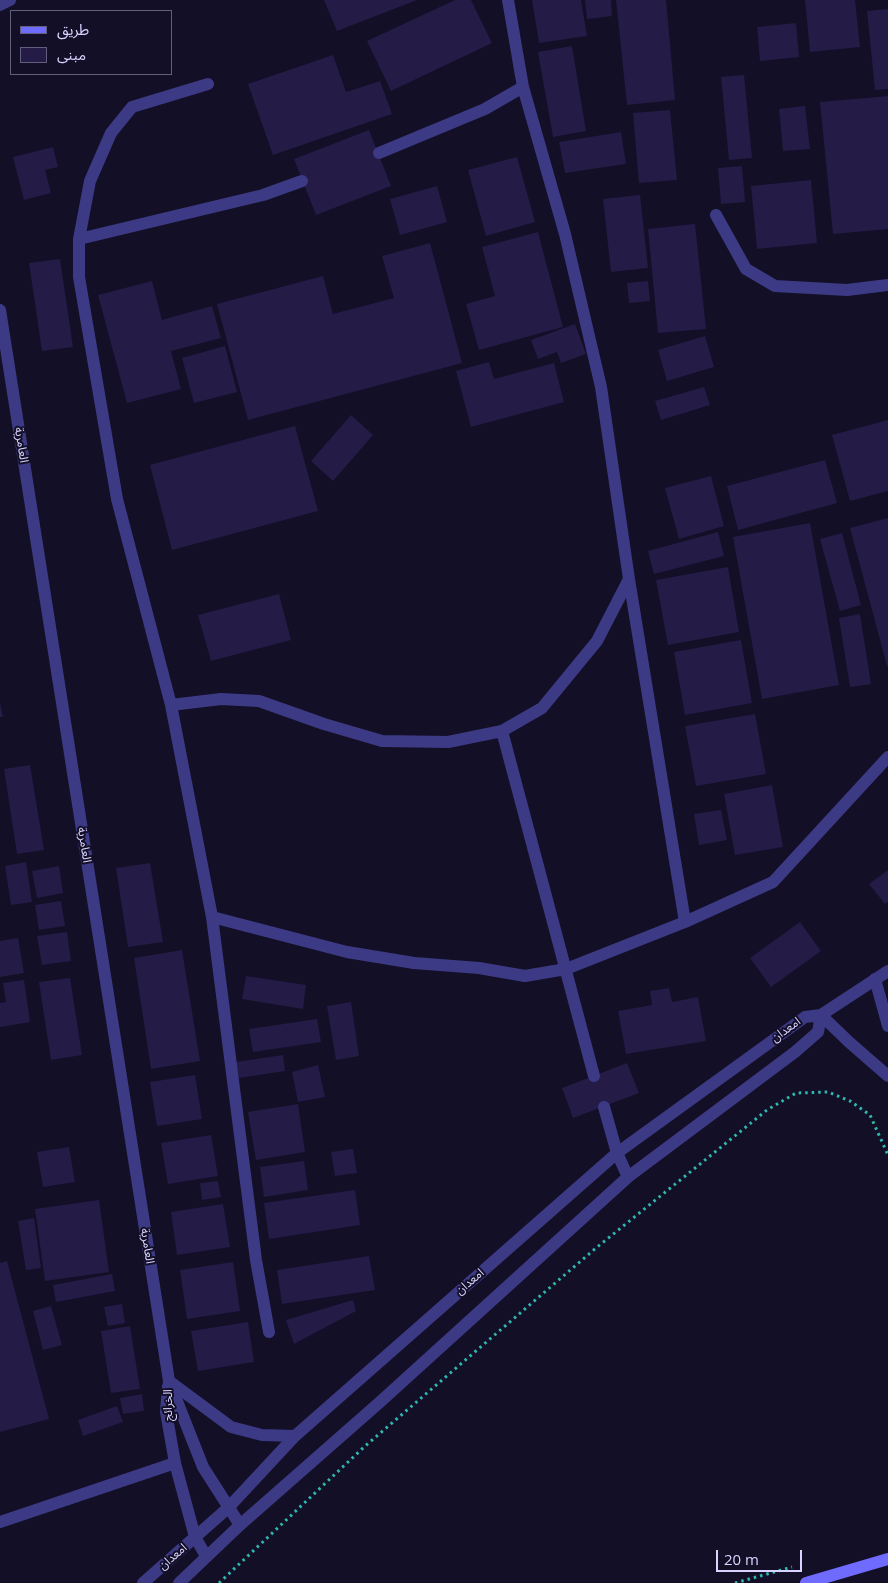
<!DOCTYPE html>
<html>
<head>
<meta charset="utf-8">
<style>
	body { margin:0 }
	#map { position:relative; width:888px; height:1583px; overflow:hidden; background:#130f26; font-family:"Open Sans","Noto Sans Arabic",sans-serif }
	canvas { display:block }
	.legend { position:absolute; left:10px; top:10px; width:162px; height:65px; box-sizing:border-box; background:#130f26; border:1px solid #625e7d; margin:0; padding:6px 9px; list-style:none; font-size:15px; color:#d9d4ff }
	.legend li { display:flex; align-items:center; gap:10px; height:25px }
	.legend b { width:25px; border:1px solid #625e7d }
	.scale { position:absolute; left:716px; top:1550px; width:86px; height:22px; box-sizing:border-box; border:2px solid #d9d4ff; border-top:0; padding-left:6px; font-size:15px; line-height:18px; white-space:nowrap; color:#d9d4ff; -webkit-text-stroke:4px #130f26; paint-order:stroke }
</style>
</head>
<body>
<div id="map">
<canvas width="888" height="1583"></canvas>
<ul class="legend">
<li><b style="height:6px;background:#6f6bff"></b>طريق</li>
<li><b style="height:14px;background:#241b47"></b>مبنى</li>
</ul>
<div class="scale">20 m</div>
</div>
<script>
const g = document.querySelector('canvas').getContext('2d');
g.lineJoin = 'round';
function fillPath(path, color) {
  g.fillStyle = color;
  g.fill(path, 'evenodd');
}
function shape(rows) {
  const path = new Path2D();
  for (const r of rows) {
    path.moveTo(r[0], r[1]);
    for (let i = 2; i < r.length; i += 2) path.lineTo(r[i], r[i + 1]);
  }
  return path;
}
function trace(path, color, width, dash) {
  g.strokeStyle = color;
  g.lineWidth = width;
  g.lineCap = dash ? 'butt' : 'round';
  g.setLineDash(dash || []);
  g.stroke(path);
}
function write(font, color, halo, rows, align = 'center') {
  g.font = font + ' "Open Sans","Noto Sans Arabic",sans-serif';
  g.lineWidth = 4;
  g.setLineDash([]);
  g.textBaseline = 'middle';
  g.strokeStyle = halo;
  g.fillStyle = color;
  for (const [text, x, y, turn = 0] of rows) {
    g.save();
    g.translate(x, y);
    g.rotate((+turn || 0) * Math.PI / 180);
    g.textAlign = isNaN(turn) ? turn : align;
    if (halo) g.strokeText(text, 0, 0);
    g.fillText(text, 0, 0);
    g.restore();
  }
}
const building = shape([
	[324,0,417,0,337,31],
	[455,0,471,0,492,43,391,91,367,41],
	[532,0,581,0,587,36,539,43],
	[585,0,611,0,612,16,587,19],
	[616,0,666,0,675,100,627,105],
	[805,0,855,0,860,47,810,52],
	[888,9,888,89,875,90,867,11],
	[796,23,799,57,760,61,757,27],
	[572,46,586,131,553,137,538,52],
	[333,55,346,92,380,81,392,114,273,155,248,84],
	[744,75,752,158,729,160,721,77],
	[888,96,888,229,833,234,820,102],
	[805,106,810,149,783,151,779,109],
	[670,110,677,180,639,183,633,113],
	[369,130,391,186,316,215,294,159],
	[621,132,626,164,565,173,559,142],
	[53,147,58,167,45,170,51,193,24,200,13,157],
	[517,157,535,222,486,236,468,170],
	[742,166,745,202,721,204,718,168],
	[811,180,817,243,757,249,751,186],
	[437,186,447,222,400,235,390,199],
	[640,195,648,268,611,272,603,199],
	[695,224,706,329,658,333,648,229],
	[538,232,563,327,479,350,466,304,495,296,482,247],
	[430,243,462,363,248,420,217,304,323,276,333,314,394,298,382,256],
	[60,259,73,347,42,351,29,263],
	[152,281,162,320,212,306,221,338,171,351,181,389,127,403,98,295],
	[648,281,650,301,629,303,627,283],
	[575,324,586,354,561,363,557,352,538,359,531,340],
	[705,336,714,367,667,381,658,350],
	[225,346,237,392,194,403,182,358],
	[489,362,494,379,554,363,564,402,471,427,456,371],
	[704,387,710,405,661,420,655,401],
	[351,415,373,435,333,481,311,461],
	[888,420,888,491,850,501,832,435],
	[295,426,318,511,172,550,150,465],
	[825,460,837,503,738,530,727,486],
	[711,476,724,526,679,539,665,488],
	[888,518,888,666,887,666,850,528],
	[810,523,839,685,762,699,733,537],
	[718,532,724,556,654,574,648,551],
	[842,533,861,605,840,611,820,539],
	[728,567,739,632,668,645,656,580],
	[279,594,291,640,211,661,198,615],
	[860,614,871,684,850,687,839,618],
	[741,640,752,703,685,715,674,652],
	[0,703,3,717,0,717],
	[755,714,766,774,696,786,685,726],
	[30,765,44,850,17,854,4,769],
	[772,785,783,847,735,855,724,794],
	[721,810,727,840,699,845,694,814],
	[26,862,32,902,11,905,5,866],
	[150,863,163,942,128,947,116,868],
	[59,866,63,893,37,898,32,871],
	[888,870,888,902,885,904,869,884],
	[61,901,65,926,39,930,35,905],
	[800,922,821,951,771,987,750,958],
	[67,932,71,961,42,965,37,936],
	[18,938,24,973,0,977,0,941],
	[182,950,200,1061,151,1069,134,958],
	[246,976,306,985,303,1009,242,999],
	[70,978,82,1055,51,1060,39,982],
	[24,980,30,1022,0,1027,0,1003,6,1002,3,983],
	[669,988,672,1002,698,997,706,1041,626,1054,618,1011,652,1005,650,991],
	[351,1002,359,1056,336,1060,327,1006],
	[317,1019,321,1042,253,1052,249,1029],
	[283,1055,285,1071,239,1078,236,1062],
	[627,1063,639,1093,573,1118,562,1088],
	[318,1065,325,1097,298,1102,292,1072],
	[195,1075,202,1119,157,1126,150,1082],
	[298,1104,305,1152,256,1160,248,1112],
	[211,1135,218,1176,168,1184,161,1143],
	[69,1147,75,1182,43,1187,37,1152],
	[353,1149,357,1173,335,1176,331,1152],
	[304,1161,308,1190,264,1197,260,1167],
	[218,1181,221,1197,202,1200,200,1183],
	[355,1190,360,1225,269,1239,264,1203],
	[99,1200,109,1272,45,1281,35,1209],
	[223,1204,230,1247,177,1255,171,1212],
	[34,1218,41,1268,26,1270,18,1221],
	[369,1256,375,1290,282,1304,277,1270],
	[7,1261,49,1419,0,1432,0,1263],
	[233,1262,240,1311,187,1319,180,1270],
	[112,1274,115,1291,56,1302,53,1285],
	[353,1300,356,1311,294,1344,286,1320],
	[122,1304,125,1323,108,1326,104,1307],
	[51,1306,62,1345,43,1350,33,1311],
	[248,1322,254,1362,198,1371,191,1331],
	[130,1326,140,1389,111,1393,101,1331],
	[142,1394,144,1411,123,1414,120,1398],
	[117,1406,123,1422,83,1436,78,1420]
]);
const path = shape([
	[219,1583,364,1447,596,1248,767,1110,796,1093,828,1092,850,1101,870,1115,888,1155],
	[735,1583,792,1567]
]);
const service = shape([
	[508,0,523,87,565,234,601,387,629,579,685,922],
	[208,84,132,107,111,133,90,181,79,239,79,277,117,499,171,705,212,917,256,1260,269,1332],
	[379,153,485,109,523,87],
	[716,215,746,269,775,286,847,290,888,285],
	[79,239,263,195,302,181],
	[171,705,221,699,259,701,324,724,382,741,448,742,502,731,542,708,597,641,629,579],
	[502,731,594,1076],
	[212,917,347,952,414,963,479,968,525,976,566,969,685,922,773,882,888,757],
	[604,1107,617,1153,628,1177],
	[0,1522,175,1463]
]);
const minor = shape([
	[0,310,169,1381,203,1467,240,1525],
	[875,979,888,1026],
	[821,1015,849,1042,888,1076],
	[168,1386,166,1412,175,1463,195,1537,206,1556]
]);
const tertiary = shape([
	[0,5,10,0],
	[169,1381,231,1427,262,1435,295,1436],
	[143,1583,228,1508,295,1436,617,1153,805,1017,821,1015,888,971],
	[179,1583,240,1525,380,1402,628,1177,795,1052,818,1032,821,1015]
]);
const secondary = shape([
	[806,1583,888,1559]
]);
const streetNames = [
	["العامرية",21,445,81],
	["العامرية",84,845,81],
	["امعدان",786,1030,-36],
	["العامرية",147,1246,81],
	["امعدان",470,1282,-41],
	["الخرائج",169,1405,-90],
	["امعدان",173,1557,-41]
];
fillPath(building, '#241b47');
trace(path, '#2fb8b0', 3, [2.5, 4]);
trace(service, '#3d3a85', 12);
trace(minor, '#3d3a85', 12);
trace(tertiary, '#3d3a85', 12);
trace(secondary, '#6f6bff', 12);
write('12px', '#d9d4ff', '#130f26', streetNames);
</script>
</body>
</html>
